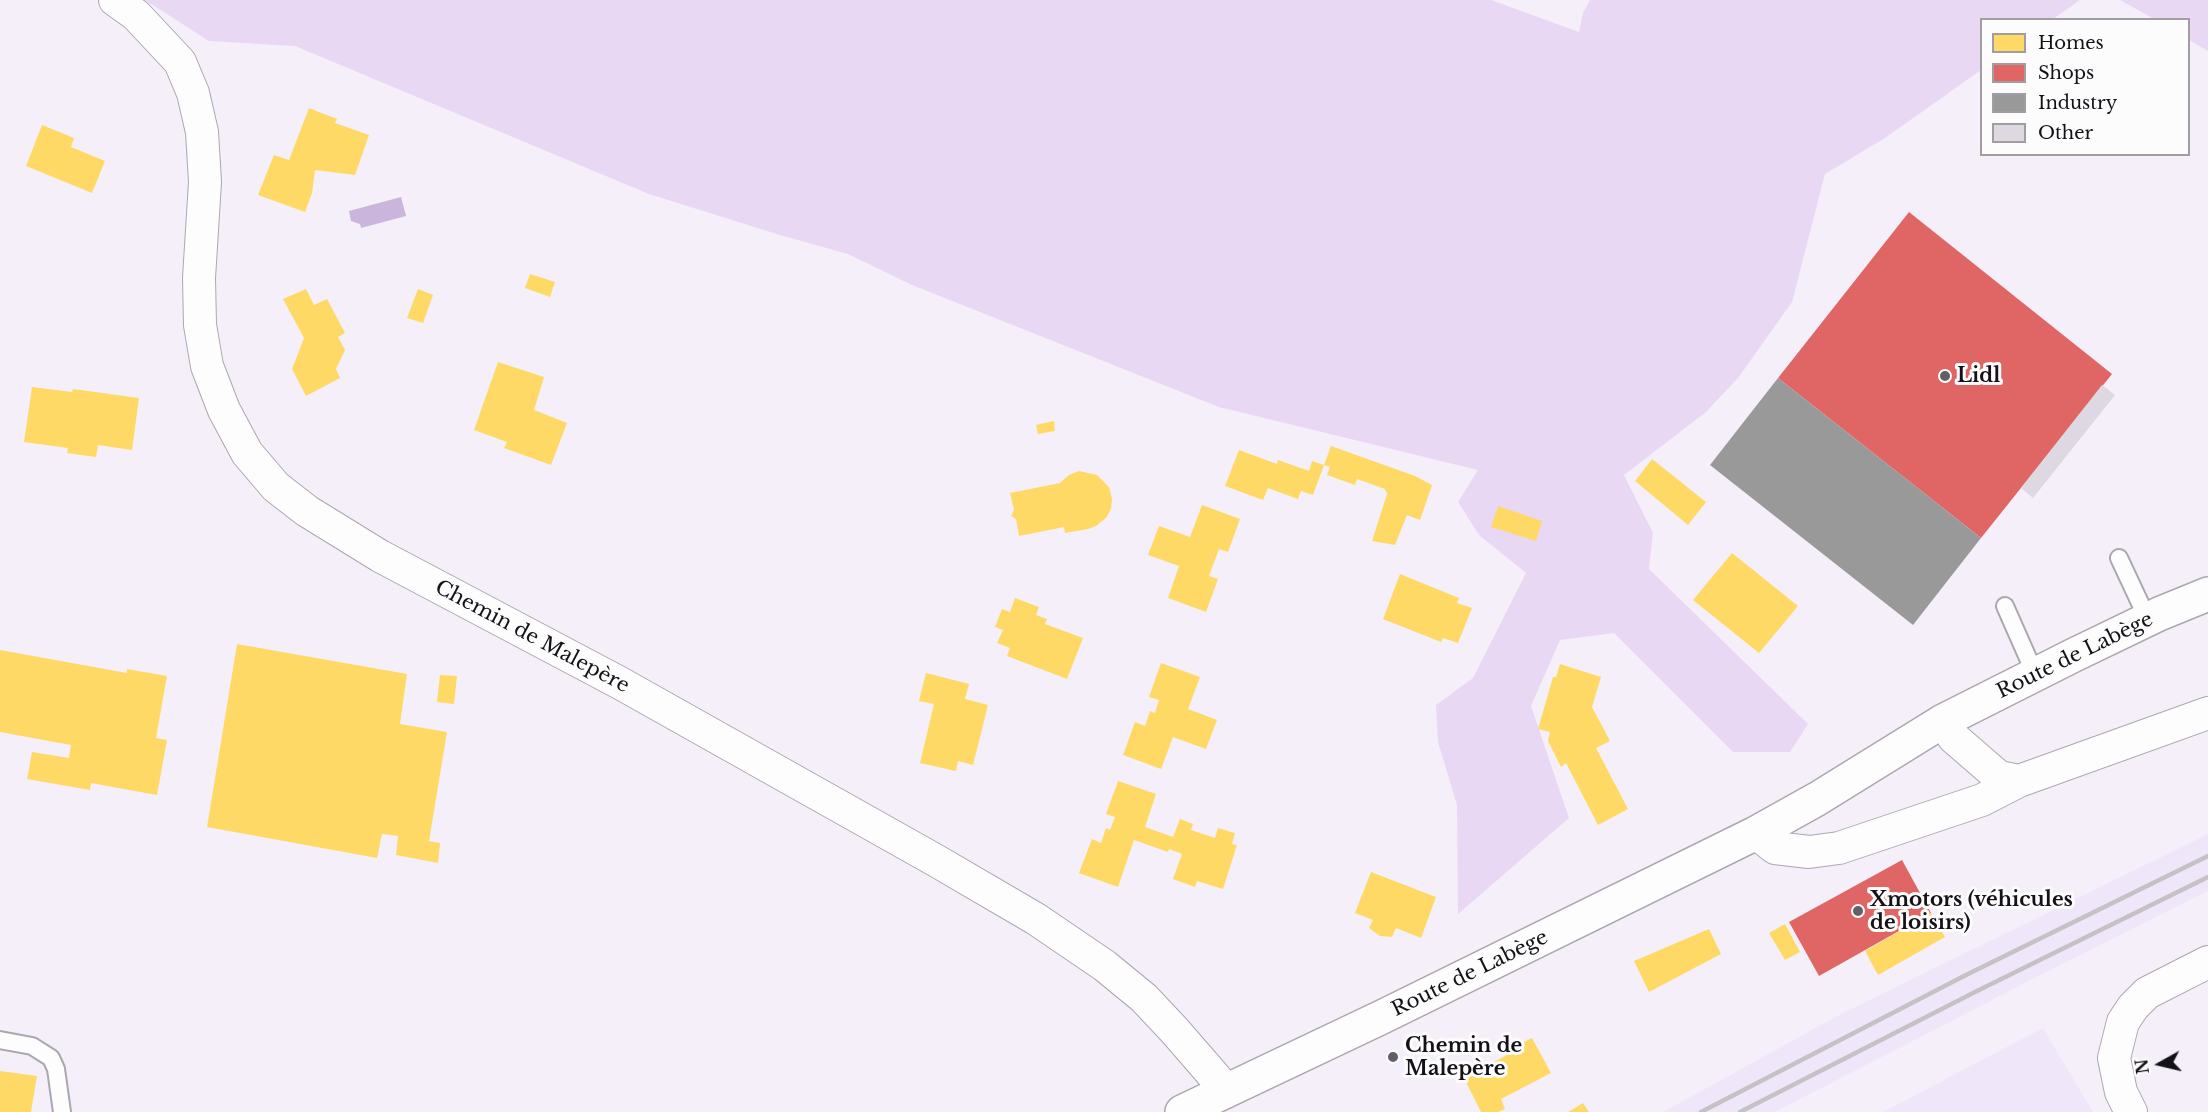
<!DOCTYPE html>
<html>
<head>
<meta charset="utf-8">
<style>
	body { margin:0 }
	#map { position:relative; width:2208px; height:1112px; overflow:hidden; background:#f5effa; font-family:"Libre Baskerville",serif }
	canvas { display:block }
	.legend { position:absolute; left:1980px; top:18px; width:210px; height:138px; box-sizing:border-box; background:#fcfcfc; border:2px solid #a09ea1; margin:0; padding:8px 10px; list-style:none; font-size:18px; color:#151118 }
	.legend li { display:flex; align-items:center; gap:12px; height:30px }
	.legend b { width:30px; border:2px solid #a09ea1 }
	.north { position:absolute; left:2130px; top:1034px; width:60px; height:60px; -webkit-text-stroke:4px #fcfcfc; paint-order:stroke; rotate:262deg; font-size:16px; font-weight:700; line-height:24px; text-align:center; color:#151118 }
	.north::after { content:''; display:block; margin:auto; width:21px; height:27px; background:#151118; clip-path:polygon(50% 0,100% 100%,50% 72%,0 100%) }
</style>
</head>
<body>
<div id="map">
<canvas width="2208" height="1112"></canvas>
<ul class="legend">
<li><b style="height:16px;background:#ffd966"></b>Homes</li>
<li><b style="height:16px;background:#e06666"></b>Shops</li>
<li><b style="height:16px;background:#999"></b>Industry</li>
<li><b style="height:16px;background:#ddd8e1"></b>Other</li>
</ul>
<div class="north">N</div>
</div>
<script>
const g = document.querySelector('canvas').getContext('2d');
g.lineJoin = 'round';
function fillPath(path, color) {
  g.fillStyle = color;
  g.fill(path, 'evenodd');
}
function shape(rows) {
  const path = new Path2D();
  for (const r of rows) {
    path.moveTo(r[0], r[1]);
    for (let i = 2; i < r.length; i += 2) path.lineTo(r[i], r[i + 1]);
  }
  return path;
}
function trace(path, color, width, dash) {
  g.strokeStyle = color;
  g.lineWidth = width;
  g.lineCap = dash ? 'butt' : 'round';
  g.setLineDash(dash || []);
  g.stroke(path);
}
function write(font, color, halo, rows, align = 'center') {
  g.font = font + ' "Libre Baskerville",serif';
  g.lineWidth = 6;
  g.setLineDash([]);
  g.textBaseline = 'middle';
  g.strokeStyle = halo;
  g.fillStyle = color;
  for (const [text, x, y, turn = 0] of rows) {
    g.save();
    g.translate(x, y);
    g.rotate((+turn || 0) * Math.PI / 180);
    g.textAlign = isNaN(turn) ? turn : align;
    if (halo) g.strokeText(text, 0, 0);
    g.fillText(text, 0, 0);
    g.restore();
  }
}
const built = shape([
	[2208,834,2208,891,2029,981,1775,1112,1663,1112,1841,1014],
	[2043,1028,2093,1112,1883,1112]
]);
const green = shape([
	[145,0,1491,0,1579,32,1583,13,1590,0,2080,0,2053,19,1982,20,1981,70,1885,138,1825,174,1792,302,1738,378,1706,412,1624,475,1653,533,1649,569,1808,724,1790,752,1733,752,1614,633,1560,640,1531,706,1569,818,1458,914,1457,805,1438,742,1436,705,1473,678,1526,573,1479,535,1458,502,1478,470,1219,407,912,285,848,254,780,235,649,194,295,46,209,41],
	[2120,0,2208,0,2208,51,2189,40,2188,20,2154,19]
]);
const water = shape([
	[401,197,406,216,361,228,360,224,351,221,349,211]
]);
const homes = shape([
	[309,108,337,119,335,123,369,135,355,175,315,170,312,193,305,212,258,195,274,155,289,160],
	[42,125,74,138,71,147,105,161,92,193,26,166],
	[530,274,555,282,550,297,525,288],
	[306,289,314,305,327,299,345,333,338,337,345,350,336,369,340,378,306,396,292,369,304,338,283,299],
	[418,289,433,295,423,323,407,318],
	[498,362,544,377,534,410,567,423,551,465,504,448,507,442,474,430],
	[32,387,72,392,73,389,139,398,132,450,98,445,96,457,67,453,68,448,24,442],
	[1054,421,1055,431,1038,434,1036,425],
	[1331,446,1415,476,1432,485,1420,520,1407,515,1395,545,1372,541,1387,494,1385,489,1357,479,1355,485,1327,475,1330,467,1324,465],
	[1239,450,1277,464,1278,460,1309,471,1312,461,1324,465,1313,495,1301,491,1298,499,1268,488,1263,500,1225,486],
	[1652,459,1706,502,1688,525,1635,481],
	[1079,471,1097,475,1109,487,1112,499,1111,509,1106,518,1096,526,1088,529,1065,533,1064,527,1019,536,1016,519,1011,516,1014,510,1010,493,1060,483,1069,475],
	[1202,505,1240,519,1228,552,1219,549,1209,576,1218,579,1206,612,1168,598,1179,566,1148,555,1159,526,1190,537],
	[1498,506,1542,521,1536,541,1491,527],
	[1732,553,1798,606,1759,653,1693,600],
	[1400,574,1459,598,1457,603,1472,608,1458,643,1443,638,1441,642,1383,619],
	[1015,598,1039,607,1036,615,1047,619,1045,624,1083,638,1067,679,1007,656,1010,648,997,643,1003,630,995,627,1002,609,1010,612],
	[237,644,407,674,400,724,447,732,429,841,440,843,438,863,396,855,398,836,382,834,377,858,207,827],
	[0,650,127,673,127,669,167,676,156,738,167,740,157,795,91,783,90,790,27,779,32,752,69,758,71,745,0,732],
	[1161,663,1200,677,1188,709,1217,720,1206,749,1173,737,1161,769,1123,755,1135,722,1145,726,1150,711,1155,713,1159,700,1149,697],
	[1560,664,1601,677,1592,707,1610,741,1596,748,1628,809,1598,825,1566,763,1561,767,1548,741,1550,732,1538,729,1553,677,1556,677],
	[926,673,969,684,965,699,988,705,973,765,958,761,956,771,920,763,934,704,919,701],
	[440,675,457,676,454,704,437,702],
	[1118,781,1156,794,1145,827,1173,837,1180,819,1193,824,1191,830,1215,838,1218,828,1235,833,1232,844,1237,845,1223,889,1197,881,1195,887,1173,879,1182,854,1169,849,1168,852,1134,840,1118,887,1079,873,1092,839,1101,843,1106,828,1110,830,1115,817,1106,814],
	[1371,872,1436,897,1421,938,1396,928,1392,937,1380,936,1369,928,1373,920,1355,913],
	[1931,913,1945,937,1878,975,1865,951],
	[1785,924,1800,952,1785,960,1769,933],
	[1709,929,1721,954,1649,992,1634,961],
	[1532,1038,1551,1073,1501,1099,1505,1109,1498,1112,1481,1112,1464,1078,1518,1049,1516,1046],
	[0,1071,37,1076,31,1112,0,1112],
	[1583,1103,1589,1112,1568,1112]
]);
const shops = shape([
	[1909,212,2112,374,1981,538,1778,378],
	[1902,860,1931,913,1819,976,1789,922]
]);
const industry = shape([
	[1778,378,1981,538,1913,625,1710,465]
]);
const building = shape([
	[2102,385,2115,395,2033,498,2021,488]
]);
const service = shape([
	[2119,558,2148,620],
	[2005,606,2035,674],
	[0,1040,32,1046,51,1058,56,1069,62,1112]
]);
const minor = shape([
	[115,0,136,15,180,62,193,93,202,132,205,182,199,278,200,325,207,366,224,410,247,453,276,487,307,511,380,556,620,683,935,860,1036,919,1105,966,1144,998,1175,1031,1227,1091],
	[1943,721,1954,738,1999,777,2019,781],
	[1756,833,1775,848,1809,852,1839,848,1982,800,2019,781,2208,713],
	[2131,1112,2121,1092,2114,1058,2123,1022,2133,1007,2147,993,2208,962]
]);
const secondary = shape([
	[1182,1112,1382,1017,1756,833,1817,799,1943,721,2074,655,2159,614,2208,594]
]);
const rail = shape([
	[1701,1112,1966,975,2208,856],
	[1740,1112,1977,991,2208,877]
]);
const markers = [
	[1945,376,6,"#635f67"],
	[1858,911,6,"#635f67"],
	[1393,1057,6,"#635f67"]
];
const poiNames = [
	["Lidl",1957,376],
	["Xmotors (véhicules",1870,900],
	["de loisirs)",1870,923],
	["Chemin de",1405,1046],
	["Malepère",1405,1069]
];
const streetNames = [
	["Chemin de Malepère",532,637,28],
	["Route de Labège",2075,656,-26],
	["Route de Labège",1470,974,-26]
];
fillPath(built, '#f0e6f9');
fillPath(green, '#e8d8f4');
fillPath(water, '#cab5dd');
fillPath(homes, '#ffd966');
fillPath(shops, '#e06666');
fillPath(industry, '#999');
fillPath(building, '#ddd8e1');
trace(service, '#aba7af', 20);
trace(minor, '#aba7af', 34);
trace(secondary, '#aba7af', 36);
trace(service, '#fefdfe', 16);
trace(minor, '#fefdfe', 32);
trace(secondary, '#fefdfe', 33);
trace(rail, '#c4c2c5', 4.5);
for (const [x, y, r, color] of markers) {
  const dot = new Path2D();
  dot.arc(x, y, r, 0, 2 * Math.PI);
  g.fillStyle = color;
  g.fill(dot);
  trace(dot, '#fcfcfc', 2);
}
write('bold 20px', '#151118', '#fcfcfc', poiNames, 'left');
write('20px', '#151118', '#fcfcfc', streetNames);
</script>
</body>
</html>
